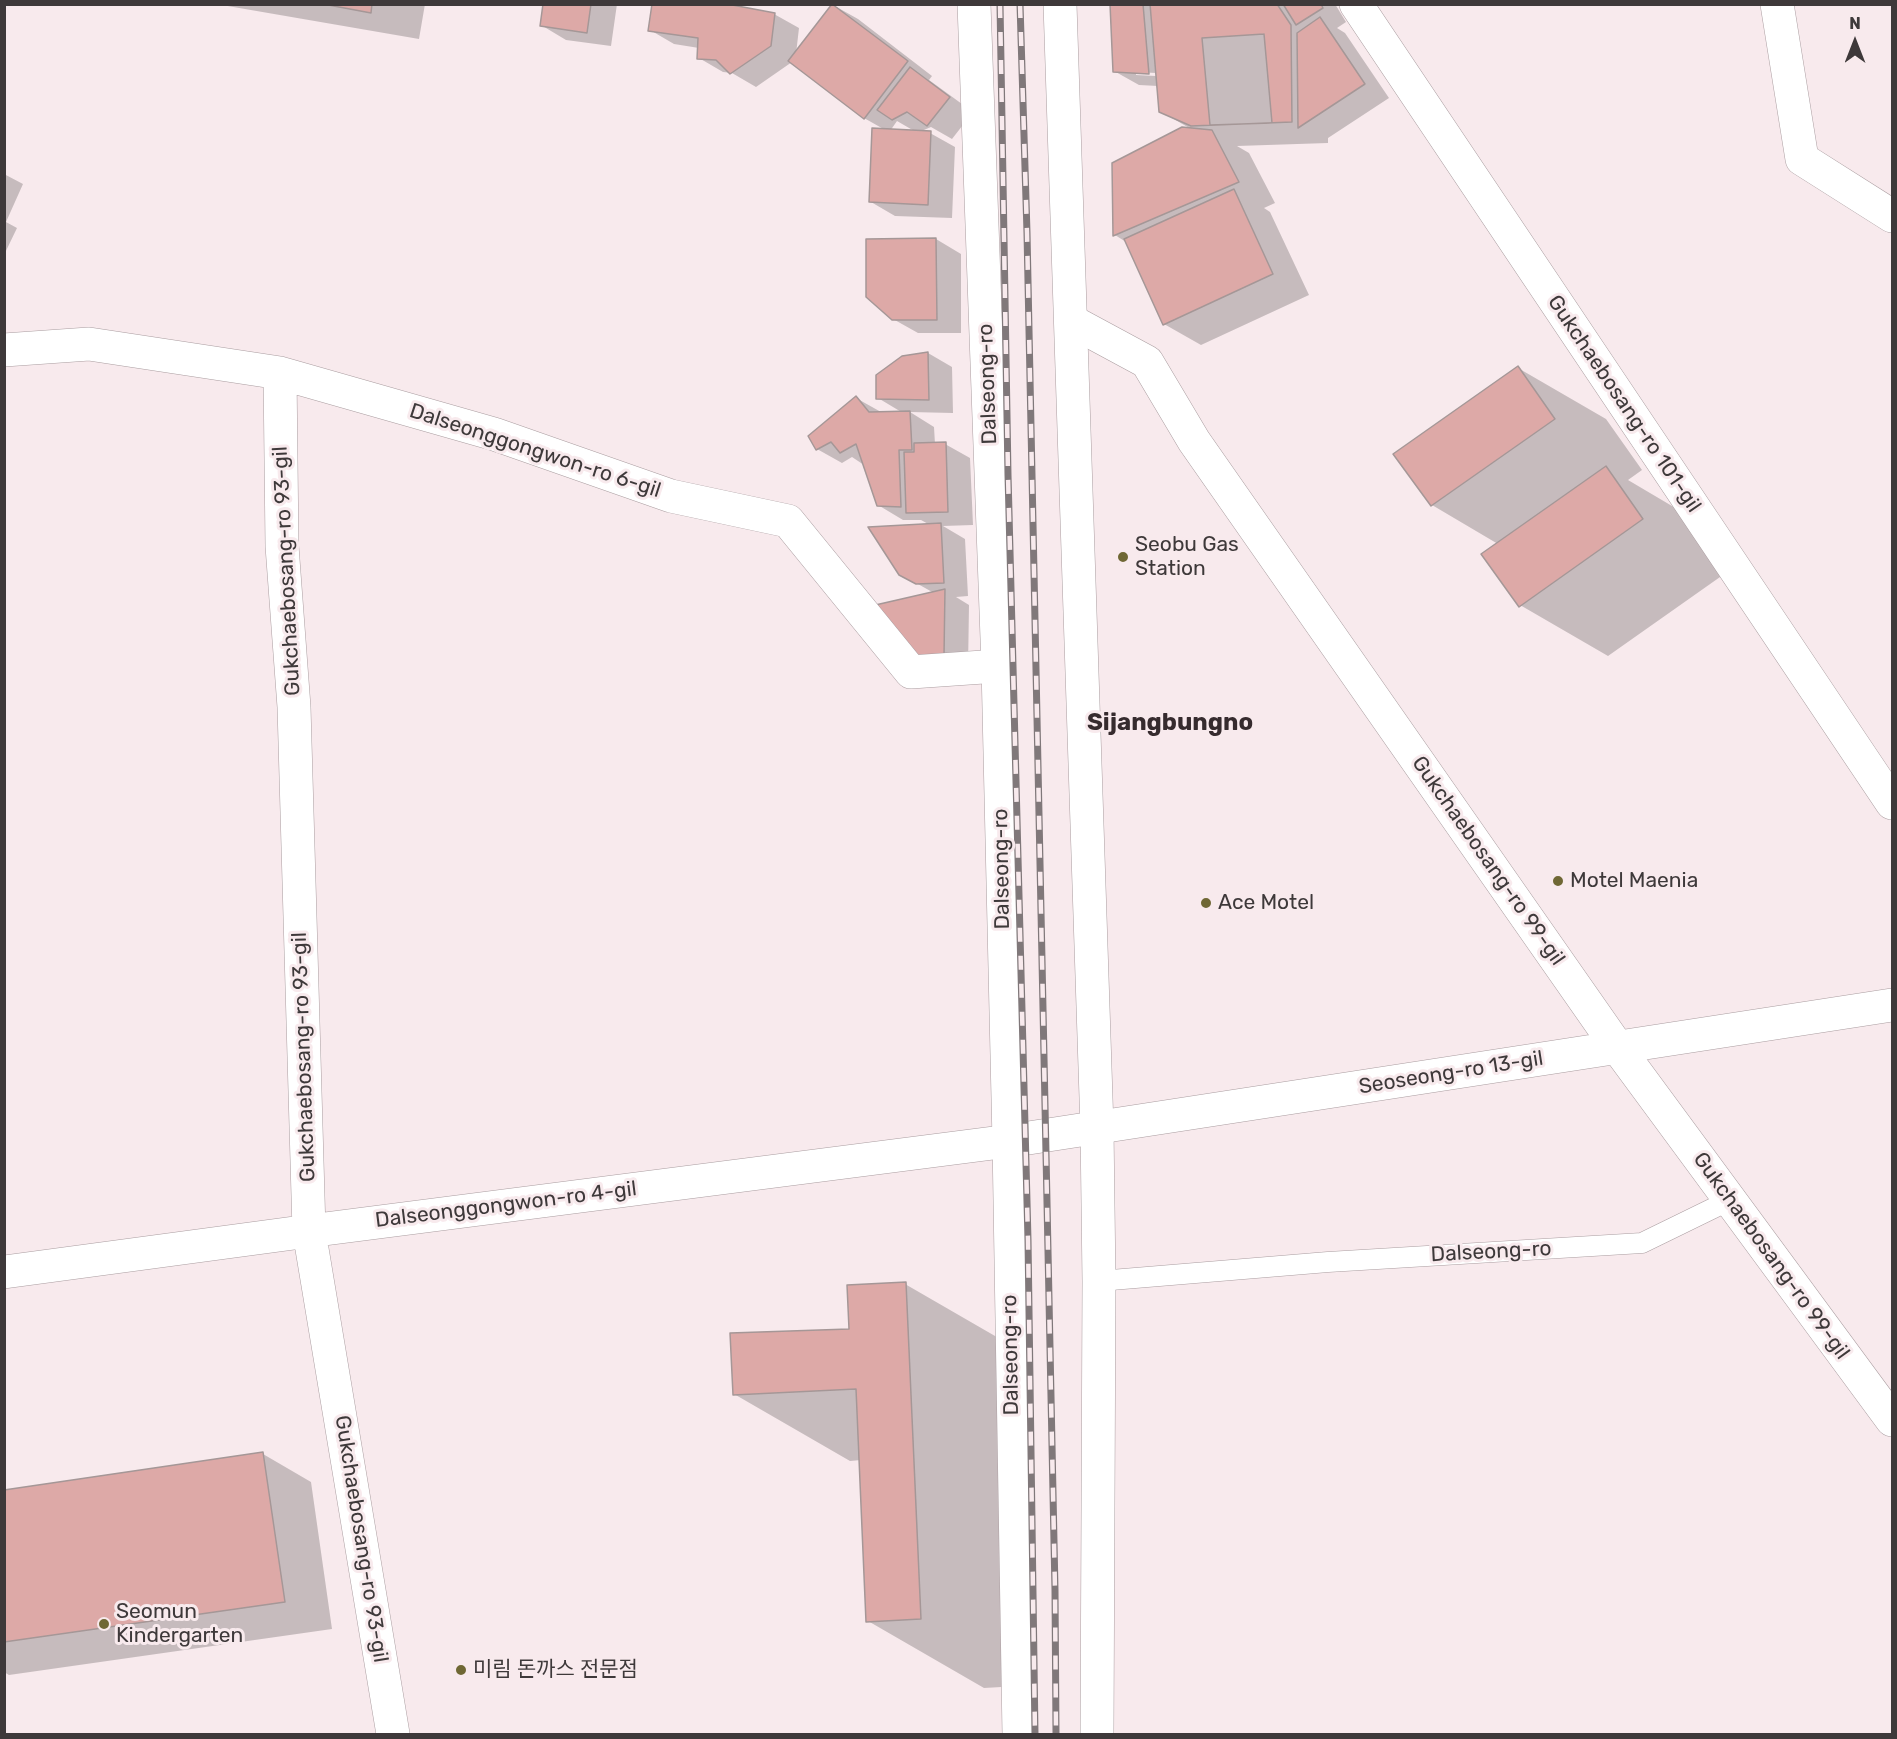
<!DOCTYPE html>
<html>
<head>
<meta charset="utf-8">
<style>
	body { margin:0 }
	#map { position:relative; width:1897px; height:1739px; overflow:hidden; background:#f8eaed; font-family:Rubik,sans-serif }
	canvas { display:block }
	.frame { position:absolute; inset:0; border:6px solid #3e393a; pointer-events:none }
	.north { position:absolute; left:1825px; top:12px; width:60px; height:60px; -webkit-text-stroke:4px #f8eaed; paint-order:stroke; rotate:0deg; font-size:16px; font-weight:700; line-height:24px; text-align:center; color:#3e393a }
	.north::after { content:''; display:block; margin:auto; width:21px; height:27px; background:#3e393a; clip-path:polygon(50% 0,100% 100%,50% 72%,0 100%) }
</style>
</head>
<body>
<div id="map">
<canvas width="1897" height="1739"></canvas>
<div class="frame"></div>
<div class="north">N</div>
</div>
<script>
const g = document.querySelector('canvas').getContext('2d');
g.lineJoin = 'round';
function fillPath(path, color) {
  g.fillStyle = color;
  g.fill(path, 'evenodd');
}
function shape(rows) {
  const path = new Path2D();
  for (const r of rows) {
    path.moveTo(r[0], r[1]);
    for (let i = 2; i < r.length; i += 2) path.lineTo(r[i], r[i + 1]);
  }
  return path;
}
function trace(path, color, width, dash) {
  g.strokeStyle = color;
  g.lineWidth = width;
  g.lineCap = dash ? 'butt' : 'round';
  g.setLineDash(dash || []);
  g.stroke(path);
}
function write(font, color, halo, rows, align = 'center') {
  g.font = font + ' Rubik,"Noto Sans KR",sans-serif';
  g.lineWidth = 6;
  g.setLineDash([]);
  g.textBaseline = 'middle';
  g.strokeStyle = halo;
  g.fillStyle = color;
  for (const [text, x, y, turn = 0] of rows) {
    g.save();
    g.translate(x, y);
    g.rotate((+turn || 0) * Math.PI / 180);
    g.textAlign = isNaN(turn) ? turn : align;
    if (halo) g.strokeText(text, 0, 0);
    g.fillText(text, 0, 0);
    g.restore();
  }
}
const shadow = shape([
	[216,4,425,4,419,39],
	[544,4,617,4,611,46,566,40,541,25],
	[1112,4,1335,4,1346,22,1337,28,1345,33,1389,98,1328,138,1328,143,1237,146,1249,153,1275,203,1264,208,1270,212,1309,295,1201,345,1164,324,1126,242,1115,235,1191,129,1160,111,1158,86,1139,85,1114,71],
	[1136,72,1156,73,1156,76,1136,75],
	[833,5,858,19,932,76,929,80,973,112,952,139,931,127,919,132,930,133,955,147,952,218,895,216,871,202,887,131,864,118,792,62,756,87,732,73,723,72,699,58,699,48,674,44,650,30,774,14,799,28,796,54],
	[897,121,916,132,890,131],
	[4,174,23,184,6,222,17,228,4,255],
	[936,239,961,254,961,333,918,333,893,319],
	[928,353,952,367,953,413,910,412,934,427,935,444,945,444,970,458,973,525,943,526,965,539,968,596,956,597,969,605,968,669,942,672,934,593,900,574,930,525,921,520,903,520,878,505,864,465,852,457,842,463,817,449,856,398,881,412,903,413,878,398],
	[1518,368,1606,419,1642,470,1628,480,1694,519,1730,570,1608,656,1520,605,1498,544,1432,505],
	[905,1284,1021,1351,1036,1685,984,1688,868,1621,861,1460,850,1461,734,1394,850,1330],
	[263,1454,311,1482,332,1629,9,1675,4,1672,4,1491]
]);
const building = shape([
	[323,4,372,4,371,13,323,4],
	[543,4,591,4,587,33,540,26,543,4],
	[652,4,727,4,775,13,771,46,730,74,716,60,697,59,698,38,648,31,652,4],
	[832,4,908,61,864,119,788,61,832,4],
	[1110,4,1143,4,1149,74,1113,72,1110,4],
	[1150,4,1277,4,1291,25,1292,122,1191,126,1159,112,1150,4],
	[1283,4,1321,4,1323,8,1296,25,1283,4],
	[1320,17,1365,84,1298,128,1297,33,1320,17],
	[1264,34,1272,123,1210,125,1202,38,1264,34],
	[910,67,950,97,927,126,907,112,892,120,877,110,910,67],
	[1182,127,1212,130,1239,182,1113,236,1112,163,1182,127],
	[872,128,931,131,928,205,869,202,872,128],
	[1234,189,1273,274,1163,325,1124,239,1234,189],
	[936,238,937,320,892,320,866,297,866,239,936,238],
	[928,352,929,400,876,399,876,375,902,356,928,352],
	[1518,366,1555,419,1431,506,1393,454,1518,366],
	[856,396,869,412,910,411,912,450,899,450,901,507,877,506,856,444,840,453,831,442,816,450,808,436,856,396],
	[946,442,948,512,906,513,904,452,914,452,914,443,946,442],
	[1606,466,1643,519,1519,607,1481,554,1606,466],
	[941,523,944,583,916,584,899,575,868,527,941,523],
	[945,589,944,656,916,659,871,606,945,589],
	[906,1282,921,1619,866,1622,856,1389,733,1395,730,1333,849,1329,847,1285,906,1282],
	[263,1452,285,1602,4,1642,4,1490,263,1452]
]);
const service = shape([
	[1099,1281,1328,1262,1642,1243,1730,1200]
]);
const minor = shape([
	[1777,4,1802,159,1892,216],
	[1071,321,1147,362,1194,441,1618,1048,1892,1420],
	[4,350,89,344,280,373,494,434,671,496,788,521,911,672,998,666],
	[280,373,282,546,294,707,309,1231,393,1734],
	[4,1272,309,1231,1009,1141,1892,1005]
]);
const tertiary = shape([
	[1356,4,1892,803]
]);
const secondary = shape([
	[974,4,998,666,1009,1141,1019,1734],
	[1060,4,1097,1128,1099,1281,1097,1734]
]);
const rail = shape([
	[1000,4,1008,475,1028,1240,1035,1734],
	[1020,4,1027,233,1055,1590,1056,1734]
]);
const markers = [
	[1123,557,6,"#6f6734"],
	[1558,881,6,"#6f6734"],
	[1206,903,6,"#6f6734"],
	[104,1624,6,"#6f6734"],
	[461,1670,6,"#6f6734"]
];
const streetNames = [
	["Dalseong-ro",988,384,-92],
	["Gukchaebosang-ro 101-gil",1624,404,56],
	["Dalseonggongwon-ro 6-gil",535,451,18],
	["Gukchaebosang-ro 93-gil",287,571,-93],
	["Gukchaebosang-ro 99-gil",1488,861,55],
	["Dalseong-ro",1002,869,-91],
	["Gukchaebosang-ro 93-gil",304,1057,-92],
	["Seoseong-ro 13-gil",1451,1073,-9],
	["Dalseonggongwon-ro 4-gil",506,1205,-7],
	["Dalseong-ro",1491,1252,-3],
	["Gukchaebosang-ro 99-gil",1771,1256,54],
	["Dalseong-ro",1011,1355,-91],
	["Gukchaebosang-ro 93-gil",361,1539,81]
];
const poiNames = [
	["Seobu Gas",1135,545],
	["Station",1135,569],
	["Motel Maenia",1570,881],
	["Ace Motel",1218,903],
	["Seomun",116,1612],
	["Kindergarten",116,1636],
	["미림 돈까스 전문점",473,1670]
];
const quarterNames = [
	["Sijangbungno",1170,723]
];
fillPath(shadow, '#0003');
fillPath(building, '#dda9a7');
trace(building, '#a59797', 1.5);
trace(service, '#aa9da0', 21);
trace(minor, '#aa9da0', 34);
trace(tertiary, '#aa9da0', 34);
trace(secondary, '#aa9da0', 34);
trace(service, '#fff', 20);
trace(minor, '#fff', 33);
trace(tertiary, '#fff', 33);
trace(secondary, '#fff', 33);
trace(rail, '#80787a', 7);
trace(rail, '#f8eaed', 4.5, [14]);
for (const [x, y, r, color] of markers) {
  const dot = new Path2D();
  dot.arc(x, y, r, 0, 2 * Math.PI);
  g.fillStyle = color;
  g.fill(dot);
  trace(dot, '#f8eaed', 2);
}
write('21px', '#3e393a', '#f8eaed', streetNames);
write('21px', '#3e393a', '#f8eaed', poiNames, 'left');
write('bold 24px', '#362b2e', '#f8eaed', quarterNames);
</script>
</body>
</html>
